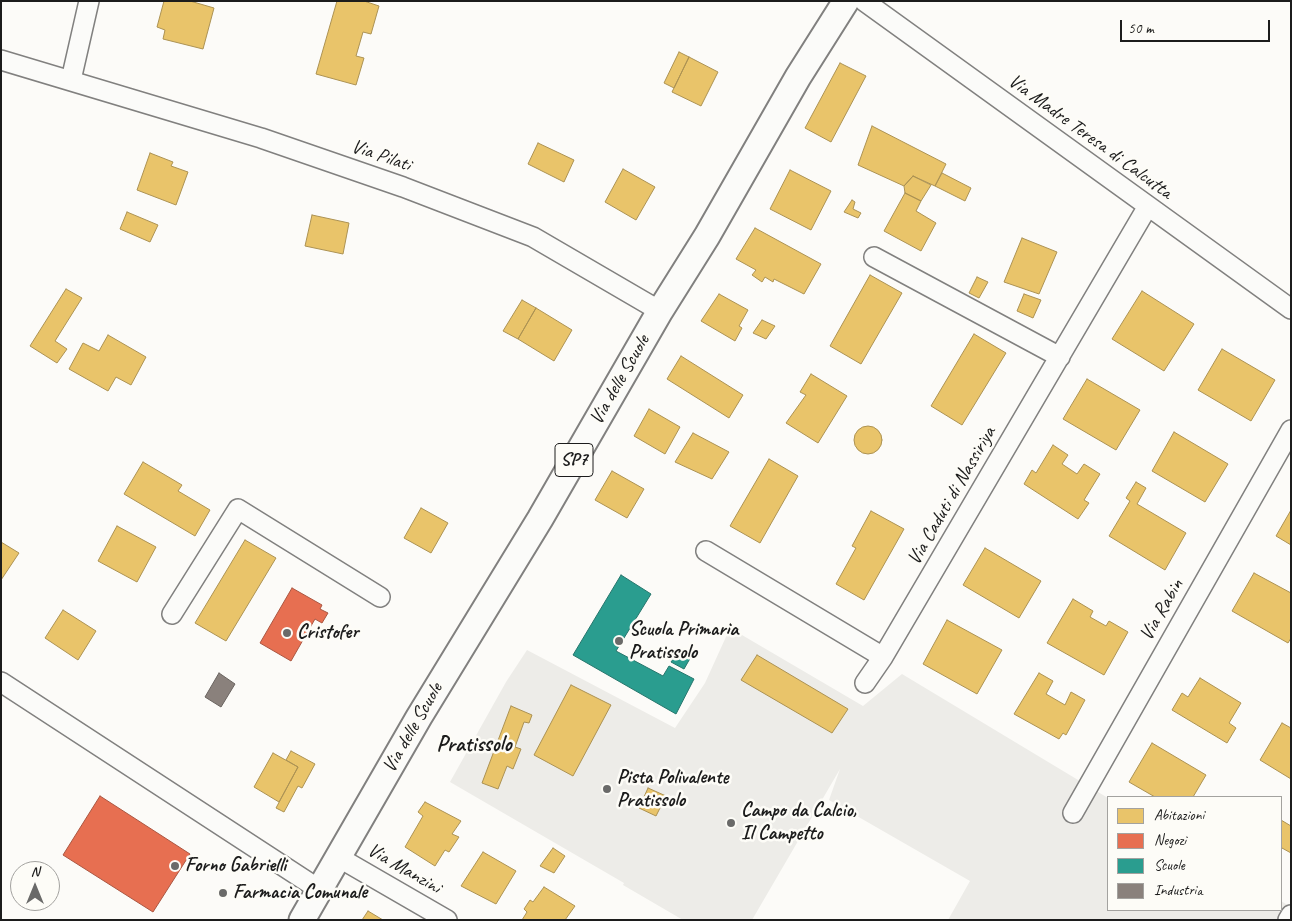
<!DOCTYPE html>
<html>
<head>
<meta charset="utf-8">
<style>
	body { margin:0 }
	#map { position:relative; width:1292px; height:921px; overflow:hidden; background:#fcfbf8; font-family:Caveat,sans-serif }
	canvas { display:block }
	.frame { position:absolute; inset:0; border:2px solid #1c1c1c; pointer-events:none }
	.legend { position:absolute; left:1107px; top:796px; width:175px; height:115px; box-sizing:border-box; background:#fdfcf7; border:1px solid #a3a29f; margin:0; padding:6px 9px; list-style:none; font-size:15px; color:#1c1c1c }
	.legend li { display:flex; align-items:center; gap:10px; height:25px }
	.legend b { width:25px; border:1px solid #a3a29f }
	.north { position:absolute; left:10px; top:861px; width:50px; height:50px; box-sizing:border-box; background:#fdfcf7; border:1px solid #a3a29f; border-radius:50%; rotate:0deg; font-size:14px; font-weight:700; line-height:20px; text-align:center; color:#1c1c1c }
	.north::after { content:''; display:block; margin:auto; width:18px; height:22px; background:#6a6a69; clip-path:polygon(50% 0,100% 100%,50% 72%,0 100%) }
	.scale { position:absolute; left:1120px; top:20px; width:150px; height:22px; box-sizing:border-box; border:2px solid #1c1c1c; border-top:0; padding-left:6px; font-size:15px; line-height:18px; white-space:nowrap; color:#1c1c1c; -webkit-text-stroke:4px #fdfcf7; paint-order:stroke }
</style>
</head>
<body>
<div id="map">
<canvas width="1292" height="921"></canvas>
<div class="frame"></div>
<ul class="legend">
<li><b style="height:14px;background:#e9c46a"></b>Abitazioni</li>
<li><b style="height:14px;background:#e76f51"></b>Negozi</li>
<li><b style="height:14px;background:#2a9d8f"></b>Scuole</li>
<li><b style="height:14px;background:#8a817c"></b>Industria</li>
</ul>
<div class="north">N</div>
<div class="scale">50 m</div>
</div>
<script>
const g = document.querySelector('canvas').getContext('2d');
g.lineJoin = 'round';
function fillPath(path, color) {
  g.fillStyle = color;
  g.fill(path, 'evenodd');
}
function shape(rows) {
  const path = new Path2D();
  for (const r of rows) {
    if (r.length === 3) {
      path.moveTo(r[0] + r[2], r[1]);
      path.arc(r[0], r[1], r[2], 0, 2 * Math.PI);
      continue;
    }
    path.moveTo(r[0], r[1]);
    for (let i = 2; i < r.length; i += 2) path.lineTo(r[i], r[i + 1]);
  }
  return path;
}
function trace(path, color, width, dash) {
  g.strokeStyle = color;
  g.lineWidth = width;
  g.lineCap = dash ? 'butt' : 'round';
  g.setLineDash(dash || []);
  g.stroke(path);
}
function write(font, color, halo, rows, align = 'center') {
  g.font = font + ' Caveat,sans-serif';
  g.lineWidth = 5;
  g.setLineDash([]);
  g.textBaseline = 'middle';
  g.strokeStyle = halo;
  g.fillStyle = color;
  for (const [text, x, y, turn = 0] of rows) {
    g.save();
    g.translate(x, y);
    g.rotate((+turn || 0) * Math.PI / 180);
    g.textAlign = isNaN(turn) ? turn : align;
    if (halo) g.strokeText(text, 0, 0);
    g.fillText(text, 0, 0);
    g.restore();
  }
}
const green = shape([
	[730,628,863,706,902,674,1108,798,1108,910,1281,910,1281,901,1291,907,1291,920,948,920,970,881,829,800,840,769,752,920,683,920,623,885,624,883,450,782,506,682,527,650,675,728,705,683]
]);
const homes = shape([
	[164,1,190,1,214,8,203,49,163,39,165,30,157,27,164,1],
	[337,1,364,1,379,6,371,34,363,32,356,56,364,58,356,85,316,74,337,1],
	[679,52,689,57,674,88,664,83,679,52],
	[689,57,718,72,701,106,672,92,689,57],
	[840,63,866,76,831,142,805,128,840,63],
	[872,126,946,164,935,186,913,176,904,186,858,165,872,126],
	[538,143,574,160,564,182,528,164,538,143],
	[150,153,173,162,171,166,188,172,176,205,137,190,150,153],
	[623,169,655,187,636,220,605,202,623,169],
	[790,170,831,191,811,230,770,209,790,170],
	[942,173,971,188,965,201,935,186,942,173],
	[913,176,931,185,921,201,905,193,904,186,913,176],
	[905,193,921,201,916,211,936,223,921,251,884,231,905,193],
	[852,200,855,202,853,209,861,213,858,218,844,212,852,200],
	[127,212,158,225,150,242,120,229,127,212],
	[312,215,349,223,343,254,305,246,312,215],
	[755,228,821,264,804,294,774,279,773,282,765,277,762,282,752,275,756,270,736,259,755,228],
	[1022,238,1057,252,1039,294,1004,282,1022,238],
	[870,275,902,293,861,364,830,346,870,275],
	[977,277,988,282,979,298,969,293,977,277],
	[66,289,82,298,55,341,67,349,57,363,30,346,66,289],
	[1142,291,1194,324,1164,371,1112,339,1142,291],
	[719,294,748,310,739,326,742,328,735,341,701,321,719,294],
	[1024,294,1041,300,1033,318,1017,311,1024,294],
	[522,300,536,308,518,339,503,331,522,300],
	[536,308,572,330,554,361,518,339,536,308],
	[762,320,775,326,766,339,753,333,762,320],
	[974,334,1006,353,962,425,931,406,974,334],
	[108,335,146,357,131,385,116,377,108,391,69,369,83,343,99,351,108,335],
	[1222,349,1275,380,1251,421,1198,390,1222,349],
	[681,356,743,395,729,418,667,379,681,356],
	[811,374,847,396,818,443,786,423,806,395,800,392,811,374],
	[1087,379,1140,410,1116,450,1063,419,1087,379],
	[649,409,680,427,665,454,634,436,649,409],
	[868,440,14],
	[1174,432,1228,464,1205,502,1152,471,1174,432],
	[693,433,729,452,712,479,675,462,693,433],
	[1053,445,1068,455,1062,464,1077,474,1084,464,1100,474,1084,500,1089,503,1078,519,1024,484,1032,470,1036,473,1053,445],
	[769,459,798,476,760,543,730,526,769,459],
	[143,462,182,485,178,491,210,510,195,536,124,494,143,462],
	[612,471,644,489,627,518,595,500,612,471],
	[1136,482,1146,488,1137,504,1186,533,1165,570,1109,536,1130,501,1126,498,1136,482],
	[421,508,448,523,431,553,404,538,421,508],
	[1291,510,1291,545,1276,536,1291,510],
	[871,511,904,529,864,600,836,584,856,548,852,546,871,511],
	[117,526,156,547,137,582,98,561,117,526],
	[245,540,276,558,226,641,195,623,245,540],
	[1,542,19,553,1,580,1,542],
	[985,548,1041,581,1019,618,963,585,985,548],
	[1254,573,1291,593,1291,638,1288,643,1232,611,1254,573],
	[1073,599,1093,611,1090,617,1106,626,1109,621,1128,632,1104,675,1047,643,1073,599],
	[63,610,96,631,78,660,45,638,63,610],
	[947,620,1002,650,977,694,923,664,947,620],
	[757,655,848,709,832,733,741,680,757,655],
	[1039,673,1053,681,1046,694,1065,705,1071,692,1085,700,1066,735,1063,733,1059,739,1014,714,1039,673],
	[1200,678,1241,703,1229,723,1236,728,1227,743,1172,710,1182,693,1188,697,1200,678],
	[571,685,611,705,573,776,534,755,571,685],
	[511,706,532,715,529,723,524,722,515,747,521,749,513,769,507,766,498,789,482,783,511,706],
	[1282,723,1291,728,1291,779,1260,760,1282,723],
	[1152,743,1206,775,1193,797,1155,797,1129,782,1152,743],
	[291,751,315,764,302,788,298,786,284,812,276,808,298,767,286,760,291,751],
	[273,753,298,767,279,802,254,787,273,753],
	[648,788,666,796,656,816,639,808,648,788],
	[425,802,461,821,452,834,459,837,449,852,445,850,435,866,405,847,423,816,418,812,425,802],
	[1281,820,1291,826,1291,853,1282,848,1281,850,1281,820],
	[553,848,565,856,554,873,540,866,553,848],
	[483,852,516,871,496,904,461,886,483,852],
	[544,887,575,906,565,920,522,920,527,912,524,909,530,900,533,902,544,887],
	[368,911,383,920,362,920,368,911]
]);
const shops = shape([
	[292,588,322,605,320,609,328,613,322,623,315,619,291,661,260,643,292,588],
	[100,796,190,854,153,912,63,855,100,796]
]);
const schools = shape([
	[621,575,651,594,616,651,663,676,669,666,694,679,676,714,573,655,621,575],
	[680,649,692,655,684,669,671,662,680,649]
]);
const industry = shape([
	[219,673,235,684,221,707,205,697,219,673]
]);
const minor = shape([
	[864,1,1291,309],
	[1,60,261,138,403,187,533,237,660,311],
	[71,80,89,1],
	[874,257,1060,357],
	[706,551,883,657,1148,206],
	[172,614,238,509,380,597],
	[1,682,320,890],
	[865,683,883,657],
	[1073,813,1291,430],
	[338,857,447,920],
	[1288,920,1291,915]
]);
const major = shape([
	[302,920,419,717,540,519,660,311,707,236,798,77,846,1]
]);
const markers = [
	[287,633,5,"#6a6a69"],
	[619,641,5,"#6a6a69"],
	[607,789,5,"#6a6a69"],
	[731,823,5,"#6a6a69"],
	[175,866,5,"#6a6a69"],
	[223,893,5,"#6a6a69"]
];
const shields = [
	[574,460,38]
];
const shieldNames = [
	["SP7",574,460]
];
const streetNames = [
	["Via Madre Teresa di Calcutta",1090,137,36],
	["Via Pilati",381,156,19],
	["Via delle Scuole",620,380,-60],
	["Via Caduti di Nassiriya",952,496,-60],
	["Via Rabin",1162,610,-60],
	["Via delle Scuole",413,728,-60],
	["Via Manzini",404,869,30]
];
const poiNames = [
	["Scuola Primaria",629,630],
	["Pratissolo",629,653],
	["Cristofer",297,633],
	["Pista Polivalente",617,778],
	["Pratissolo",617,801],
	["Campo da Calcio,",741,811],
	["Il Campetto",741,834],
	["Forno Gabrielli",185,866],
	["Farmacia Comunale",233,893]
];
const quarterNames = [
	["Pratissolo",474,745]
];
fillPath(green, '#edece8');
fillPath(homes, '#e9c46a');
trace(homes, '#ac9253', 1);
fillPath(shops, '#e76f51');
trace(shops, '#aa5641', 1);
fillPath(schools, '#2a9d8f');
trace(schools, '#26766c', 1);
fillPath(industry, '#8a817c');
trace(industry, '#69635f', 1);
trace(minor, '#81807f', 22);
trace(major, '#81807f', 29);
trace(minor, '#fbfbf9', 19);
trace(major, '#fbfbf9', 25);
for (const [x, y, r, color] of markers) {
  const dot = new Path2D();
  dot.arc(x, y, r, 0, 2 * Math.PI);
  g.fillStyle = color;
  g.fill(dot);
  trace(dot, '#fdfcf7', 2);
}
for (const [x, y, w] of shields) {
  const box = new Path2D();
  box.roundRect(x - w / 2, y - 16.5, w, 33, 4);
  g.fillStyle = '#fdfcf7';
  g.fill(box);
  trace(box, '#1c1c1c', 1);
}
write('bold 19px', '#1c1c1c', null, shieldNames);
write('20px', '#1c1c1c', '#fdfcf7', streetNames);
write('bold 20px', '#1c1c1c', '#fdfcf7', poiNames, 'left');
write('bold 22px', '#1c1c1c', '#fdfcf7', quarterNames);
</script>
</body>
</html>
